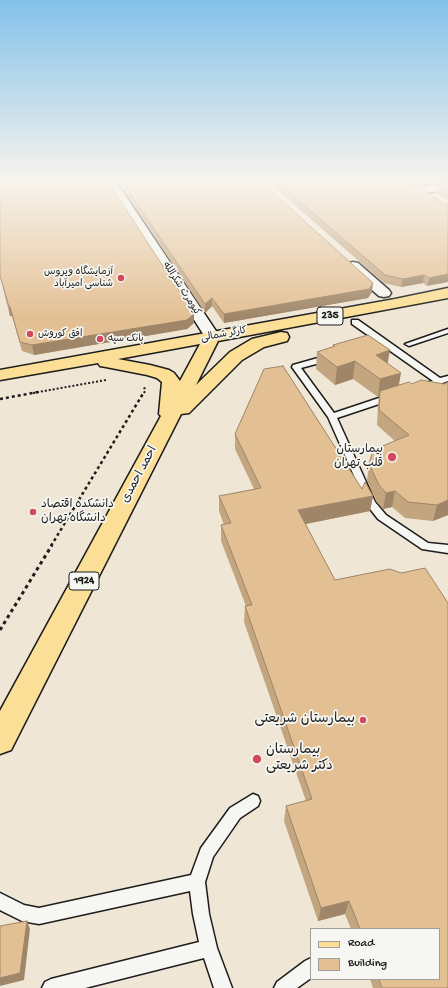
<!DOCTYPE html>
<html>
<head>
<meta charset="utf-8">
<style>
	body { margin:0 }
	#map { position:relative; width:448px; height:988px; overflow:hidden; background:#f0e6d6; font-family:"Gochi Hand",sans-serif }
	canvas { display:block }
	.legend { position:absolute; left:310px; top:928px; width:130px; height:52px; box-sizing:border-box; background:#f6f6f2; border:1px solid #9f9f9c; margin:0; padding:5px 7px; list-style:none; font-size:12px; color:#1c1c1c }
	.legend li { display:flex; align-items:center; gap:8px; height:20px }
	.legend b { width:20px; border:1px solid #9f9f9c }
</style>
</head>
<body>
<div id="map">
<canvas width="448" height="988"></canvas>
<ul class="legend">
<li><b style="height:5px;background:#fbdf96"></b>Road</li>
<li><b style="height:11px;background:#e3c094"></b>Building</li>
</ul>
</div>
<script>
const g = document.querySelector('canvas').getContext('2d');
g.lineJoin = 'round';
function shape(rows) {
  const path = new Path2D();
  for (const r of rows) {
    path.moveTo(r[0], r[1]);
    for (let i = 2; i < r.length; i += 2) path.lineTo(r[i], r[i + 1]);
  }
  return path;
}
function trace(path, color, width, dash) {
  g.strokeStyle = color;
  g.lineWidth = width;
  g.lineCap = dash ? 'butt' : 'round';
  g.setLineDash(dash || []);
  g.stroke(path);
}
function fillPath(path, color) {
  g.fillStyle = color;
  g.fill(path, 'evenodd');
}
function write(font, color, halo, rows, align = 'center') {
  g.font = font + ' "Gochi Hand","Playpen Sans Arabic",sans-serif';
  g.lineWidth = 3.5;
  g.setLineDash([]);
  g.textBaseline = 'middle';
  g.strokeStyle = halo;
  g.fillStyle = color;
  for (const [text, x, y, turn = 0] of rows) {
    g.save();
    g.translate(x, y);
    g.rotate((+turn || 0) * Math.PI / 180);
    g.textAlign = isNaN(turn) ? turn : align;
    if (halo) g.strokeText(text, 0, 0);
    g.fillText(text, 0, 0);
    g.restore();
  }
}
const pathFar2 = shape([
	[33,393,106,380],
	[144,393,145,391,144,386]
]);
const pathFar1 = shape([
	[0,399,38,392],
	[51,546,144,392]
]);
const path = shape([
	[0,630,52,545]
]);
const lane = shape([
	[352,320,358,320,440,378,448,376,448,381,426,389,420,389,419,387,420,385,433,381,352,324,352,320],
	[448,329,448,333,409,346,405,344,448,329],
	[325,356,331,356,332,358,331,360,301,368,334,413,391,394,395,397,394,399,337,418,375,502,386,515,428,543,448,545,448,553,422,549,378,519,367,505,328,417,292,367,293,365,325,356],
	[253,794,258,796,260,801,258,806,240,818,213,857,205,882,209,914,217,948,232,988,214,988,204,958,85,988,42,988,45,982,51,979,199,942,193,914,190,891,39,924,22,921,0,910,0,893,24,905,39,908,191,875,201,848,230,808,253,794],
	[311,958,311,978,297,988,274,988,277,982,305,961,311,958]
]);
const street = shape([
	[105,180,115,180,220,337,217,340,212,342,207,340,105,180],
	[448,184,448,190,422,193,417,190,422,187,448,184],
	[353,262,358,263,389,290,391,293,389,296,384,297,379,296,348,269,346,266,348,263,353,262]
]);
const primary = shape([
	[448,288,448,298,218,341,196,385,230,352,252,339,281,332,287,333,289,337,287,341,264,347,242,360,189,413,181,414,11,750,0,754,0,711,161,416,159,414,162,382,157,378,147,375,106,367,100,366,98,363,0,380,0,370,395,299,448,288],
	[200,344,180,381,174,373,169,370,150,365,118,359,200,344]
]);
const wall = shape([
	[0,180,194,323,187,329,34,355,22,351,12,316,10,316,0,277],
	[117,180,259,180,372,292,368,298,224,323,212,306,205,313],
	[266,180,408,180,445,204,427,286,423,283,401,287,384,283],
	[415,180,448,180,448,183,424,185],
	[448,184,448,200,436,193,438,185],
	[333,345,388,364,399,385,412,384,444,384,448,382,448,515,433,521,405,518,392,507,383,509,376,501,367,480,369,464,395,441,377,425,378,406,379,396,378,397,353,379,335,385,316,369,317,352,333,347],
	[283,366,362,489,365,482,373,496,370,511,305,524,335,580,390,569,401,573,425,568,448,603,448,988,373,988,370,979,439,979,439,929,351,929,345,914,318,921,284,821,286,806,306,801,244,622,245,606,246,606,221,541,221,525,224,525,219,511,219,496,254,489,235,449,235,434,264,369]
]);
const shadedWall = shape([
	[425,180,448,180,448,183,424,185],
	[448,274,448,282,427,286,429,278],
	[424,275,423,283,401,287,403,279],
	[373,283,372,292,368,298,224,323,224,314],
	[212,298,212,306,205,313,205,304],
	[9,307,10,307,12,316,10,316],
	[194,314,194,323,187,329,34,355,32,345],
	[390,350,387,367,376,355],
	[355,361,353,379,335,385,337,367],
	[401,373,398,390,380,391,379,396,378,397,380,379],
	[395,491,392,507,383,509,386,493],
	[373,496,370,511,296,526,298,510],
	[448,500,448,515,433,521,437,505],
	[349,901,345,914,318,921,321,908],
	[27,921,30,929,24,980,0,986,0,978]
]);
const building = shape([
	[0,180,107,180,194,314,187,320,32,345,20,342,10,307,9,307,0,275,0,180],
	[121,180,259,180,373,283,369,289,224,314,212,298,205,304,121,180],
	[275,180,408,180,445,204,448,204,448,274,429,278,424,275,403,279,385,275,275,180],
	[448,184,448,192,438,185,448,184],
	[368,335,390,350,376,355,401,373,380,379,355,361,337,367,317,352,335,346,333,345,368,335],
	[283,366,362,489,365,482,373,496,298,510,335,580,390,569,401,573,425,568,448,603,448,988,382,988,379,979,439,979,439,929,360,929,349,901,321,908,286,806,312,799,245,606,252,605,221,525,231,523,219,496,261,488,235,434,264,369,283,366],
	[421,380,444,384,448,382,448,500,437,505,408,502,395,491,386,493,379,485,369,464,373,450,409,435,379,410,380,391,409,382,412,384,421,380],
	[27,921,20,973,0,978,0,926,27,921]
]);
const markers = [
	[121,278,4,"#d1495b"],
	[30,334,4,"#d1495b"],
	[100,339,4,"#d1495b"],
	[392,457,5,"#d1495b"],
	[33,512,4,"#d1495b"],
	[363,720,4,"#d1495b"],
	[257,759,5,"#d1495b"]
];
const farPoinames = [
	["آزمایشگاه ویروس",113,272,"right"],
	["شناسی امیرآباد",113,284,"right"],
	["افق کوروش",38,334],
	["بانک سپه",108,339]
];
const farStreetnames = [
	["کیومرث شکرالله",181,289,57],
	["کارگر شمالی",224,335,-10]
];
const shields = [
	[330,316,26],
	[84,581,30]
];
const shieldNames = [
	["235",330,316],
	["1924",84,581]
];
const poiNames = [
	["بیمارستان",383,450],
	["قلب تهران",383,464],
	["دانشکده اقتصاد",41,505,"left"],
	["دانشگاه تهران",41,519,"left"]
];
const streetNames = [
	["احمد احمدی",140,475,-62]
];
const nearPoinames = [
	["بیمارستان شریعتی",355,720],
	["بیمارستان",266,751,"left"],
	["دکتر شریعتی",266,767,"left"]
];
trace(lane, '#1c1c1c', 3);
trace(street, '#1c1c1c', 3);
trace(primary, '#1c1c1c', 3);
trace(pathFar2, '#1c1c1c', 2, [2, 2]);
trace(pathFar1, '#1c1c1c', 2.5, [3, 3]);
trace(path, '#1c1c1c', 3, [3.5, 3.5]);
fillPath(lane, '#f6f6f2');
fillPath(street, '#f6f6f2');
fillPath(primary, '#fbdf96');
fillPath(wall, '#c3a57f');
fillPath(shadedWall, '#9f8668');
fillPath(building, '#e3c094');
trace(building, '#9f8668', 1);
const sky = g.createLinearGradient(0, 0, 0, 318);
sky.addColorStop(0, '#83c1ea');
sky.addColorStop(0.57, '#f8f4ed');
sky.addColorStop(1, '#f8f4ed00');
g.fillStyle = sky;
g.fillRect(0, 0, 448, 318);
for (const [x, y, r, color] of markers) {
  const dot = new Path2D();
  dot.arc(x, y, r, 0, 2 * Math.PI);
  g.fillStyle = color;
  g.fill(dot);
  trace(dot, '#f6f6f2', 1.5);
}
write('10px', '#1c1c1c', '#f6f6f2', farPoinames, 'left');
write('10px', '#1c1c1c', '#f6f6f2', farStreetnames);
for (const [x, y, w] of shields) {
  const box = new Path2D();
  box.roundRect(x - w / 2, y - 9, w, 18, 3);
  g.fillStyle = '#f6f6f2';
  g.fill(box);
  trace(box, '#1c1c1c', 1);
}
write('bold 11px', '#1c1c1c', null, shieldNames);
write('12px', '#1c1c1c', '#f6f6f2', poiNames, 'right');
write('12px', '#1c1c1c', '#f6f6f2', streetNames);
write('14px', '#1c1c1c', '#f6f6f2', nearPoinames, 'right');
</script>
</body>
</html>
